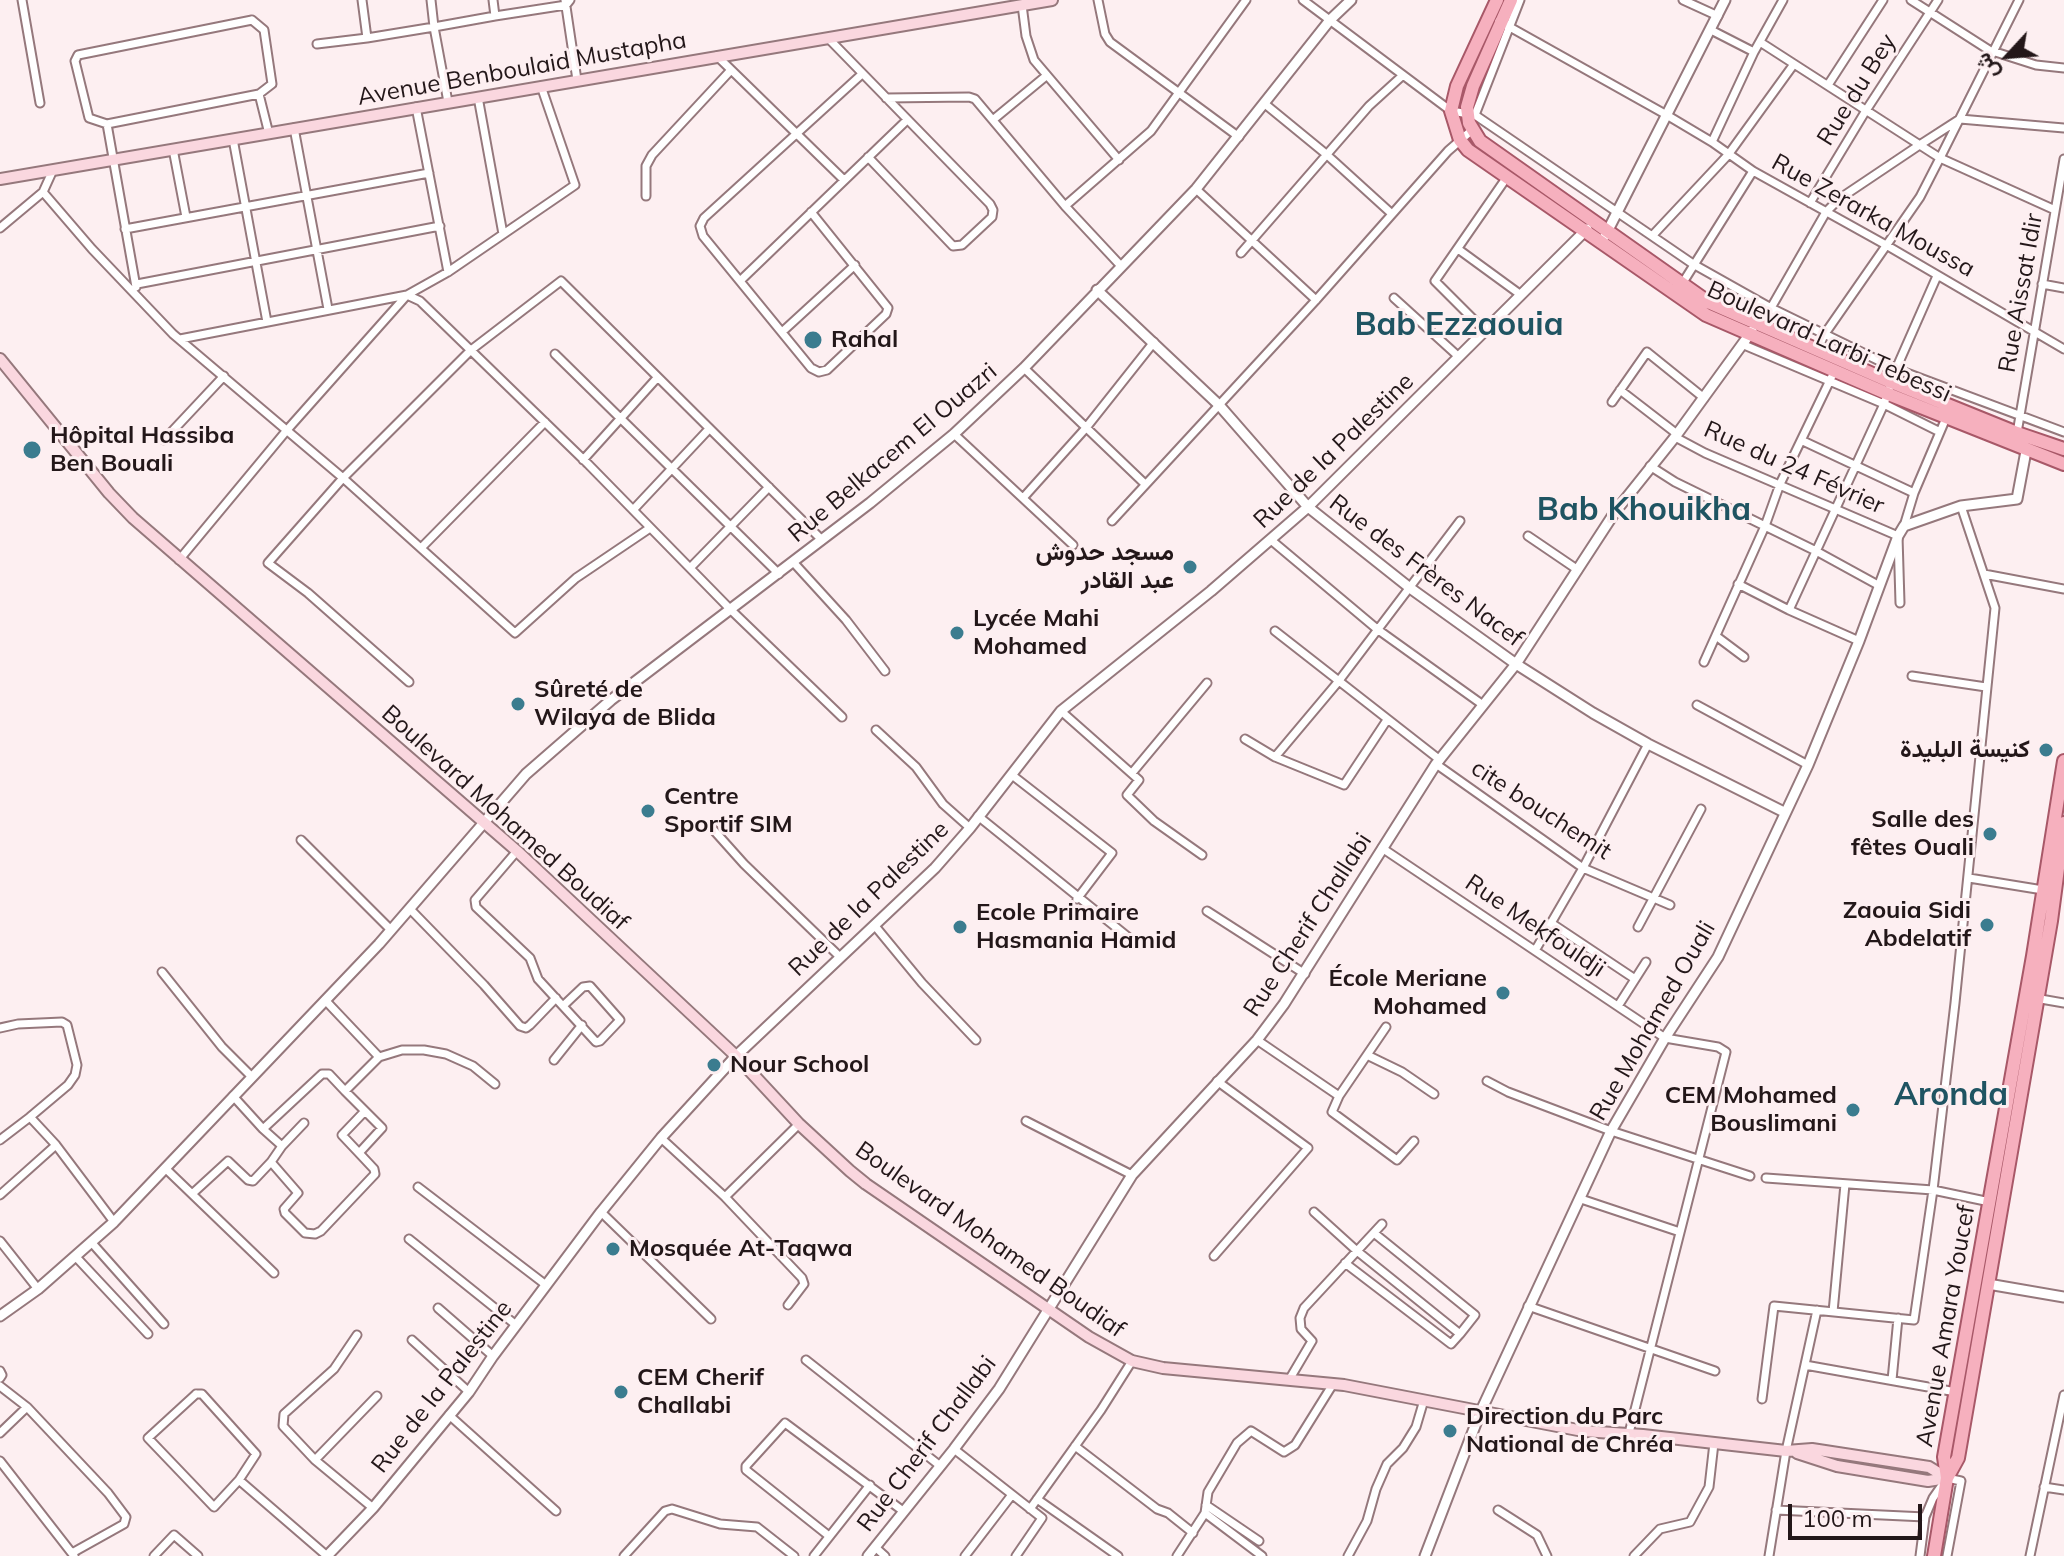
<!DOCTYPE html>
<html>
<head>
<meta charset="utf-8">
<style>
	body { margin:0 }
	#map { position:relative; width:2064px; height:1556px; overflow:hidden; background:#fdeff1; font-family:Mulish,Vazirmatn,sans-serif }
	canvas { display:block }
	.north { position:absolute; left:1968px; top:16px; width:80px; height:80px; -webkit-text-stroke:6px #fdeff1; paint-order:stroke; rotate:244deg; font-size:22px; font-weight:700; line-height:32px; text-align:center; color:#231719 }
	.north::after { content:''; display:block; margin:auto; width:28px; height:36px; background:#231719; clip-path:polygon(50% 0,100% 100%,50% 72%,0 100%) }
	.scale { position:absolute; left:1788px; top:1504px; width:134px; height:36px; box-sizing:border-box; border:4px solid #231719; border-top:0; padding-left:10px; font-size:24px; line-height:28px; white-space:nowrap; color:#231719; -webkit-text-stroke:6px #fdeff1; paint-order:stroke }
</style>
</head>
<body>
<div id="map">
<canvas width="2064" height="1556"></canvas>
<div class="north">ش</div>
<div class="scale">100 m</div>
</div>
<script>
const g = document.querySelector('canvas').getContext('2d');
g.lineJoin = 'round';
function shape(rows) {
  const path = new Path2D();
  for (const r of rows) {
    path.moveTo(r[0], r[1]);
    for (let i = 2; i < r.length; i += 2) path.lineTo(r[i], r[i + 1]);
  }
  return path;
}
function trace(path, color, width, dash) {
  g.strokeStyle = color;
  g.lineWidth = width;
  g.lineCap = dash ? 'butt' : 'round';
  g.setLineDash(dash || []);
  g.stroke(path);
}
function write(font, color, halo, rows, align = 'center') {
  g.font = font + ' Mulish,Vazirmatn,sans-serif';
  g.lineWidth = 6;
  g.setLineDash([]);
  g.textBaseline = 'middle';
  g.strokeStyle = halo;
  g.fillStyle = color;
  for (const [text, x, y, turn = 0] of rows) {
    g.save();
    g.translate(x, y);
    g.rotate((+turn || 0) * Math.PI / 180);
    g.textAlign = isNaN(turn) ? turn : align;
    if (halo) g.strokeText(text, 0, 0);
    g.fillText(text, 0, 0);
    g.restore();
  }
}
const minor = shape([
	[22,0,40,103],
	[565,0,577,80],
	[1098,0,1105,34,1110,42,1239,137],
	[1303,0,1451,111,1475,115,1693,264,1773,309,1896,369,2064,432],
	[1683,0,1718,16],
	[1911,0,1989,50,2036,65,2064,68],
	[1022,5,1026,36,1034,60,1119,160],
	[495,16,566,5,570,0],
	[252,20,264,30,272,84,259,94,107,124,89,118,75,61,78,55,252,20],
	[1499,21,1665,114,1712,142,1753,171,1886,245,2064,349],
	[1711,30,1754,52],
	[367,38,434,27,431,0],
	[828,38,990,204,993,210,992,217,962,245,953,246,868,157],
	[1760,42,1940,158,2019,0],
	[317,44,367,38,362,0],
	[717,56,844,180],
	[1828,85,1883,0],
	[259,94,269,134],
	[478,97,503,234],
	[886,98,969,97,975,99,1065,206],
	[448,102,434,27,495,16,493,0],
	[1265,104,1326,154,1392,214],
	[416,107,448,272],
	[1475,115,1520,0],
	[994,119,1046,76],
	[107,124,136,287],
	[294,128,328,309],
	[233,139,267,322],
	[1712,142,1754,52,1783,0],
	[173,149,186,217],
	[1196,189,1316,300],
	[43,192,92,249,173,334,343,478,515,633,576,578,650,528],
	[646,196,646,166,652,155,731,70],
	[1810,203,1865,112,1938,0],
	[811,212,888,308,886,314,827,370,819,372,811,368,703,236,700,226,704,218,862,74],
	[0,228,43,192,53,170],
	[125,229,429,173],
	[1652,236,1728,155,1794,64],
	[1458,249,1521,295],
	[1241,253,1369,106,1402,76],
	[1121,266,1065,206,1151,131,1246,0],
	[740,281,907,120],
	[137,284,440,226],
	[1682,284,1753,171],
	[2042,284,2064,288],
	[1394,298,1459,357],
	[1760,327,1826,212,1839,199,1918,146,1960,119,2064,128],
	[1485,331,1435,281,1507,177],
	[782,332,855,265],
	[180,339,407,295,420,301,588,464,731,610,842,717],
	[1744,345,1884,404,1940,432],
	[1817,351,1824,335,1920,197,1940,158,2055,210],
	[555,354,779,574],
	[1024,368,1145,484],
	[1620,390,1677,434],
	[1612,402,1647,352,1704,398],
	[2017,433,2064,159],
	[954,434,1073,545],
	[1675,437,1705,453,1898,536,1900,603],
	[164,440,224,376],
	[1803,441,1914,493],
	[583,460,657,378],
	[1650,466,1675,482,1816,551,1878,585],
	[1023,498,1085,429,1154,342],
	[633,510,709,429],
	[1112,521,1316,300,1448,151,1472,130],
	[1904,526,1914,493,1946,418],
	[1528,536,1578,570],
	[1271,540,1377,629,1483,705],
	[421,548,545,422],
	[179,560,287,430,407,295,448,272,575,185,541,86],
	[794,563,846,620,885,671],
	[690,568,769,487],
	[1984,574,2064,589],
	[1738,584,1789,610,1859,641],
	[1789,610,1884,404,1896,369,1937,276],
	[1275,631,1440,760],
	[1716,636,1744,657],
	[1704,662,1765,526,1780,484,1834,372],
	[1912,676,1986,687],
	[409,682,308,593,268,563,343,478,471,350,561,281,822,540],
	[1697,705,1808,765],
	[1061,711,1139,780,1127,795,1154,821,1202,855],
	[876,730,916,767,943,804,970,828],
	[1245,739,1275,757,1344,785,1387,720],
	[1275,757,1338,682,1460,521],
	[1436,764,1583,868,1670,905],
	[1132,773,1207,683],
	[1012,775,1112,853,1077,899],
	[978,816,1128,937],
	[710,826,744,864,839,956],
	[301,840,391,930],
	[1382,848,1665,1038,1718,1047,1726,1052,1629,1433],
	[517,851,475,900,476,907,530,958,538,979,596,1042,600,1041,620,1020,590,986,583,987,564,1005],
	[1969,878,2043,890],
	[410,909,484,985,520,1026,526,1028,530,1025,556,998],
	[1207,911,1305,974],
	[1551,923,1635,979],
	[875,926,922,983,976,1040],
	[1638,927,1701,809],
	[1536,949,1583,868,1648,744],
	[162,972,222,1047,252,1077],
	[2035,998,2064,1003],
	[1618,1006,1646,962],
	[1386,1027,1339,1096,1332,1112,1397,1160,1414,1141],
	[0,1028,18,1024,62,1022,67,1025,77,1065,75,1075,68,1085,30,1117,56,1145,114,1222],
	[1257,1040,1339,1096],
	[1369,1056,1402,1072,1434,1094],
	[379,1057,402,1050,424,1050,446,1054,473,1066,495,1084],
	[554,1060,582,1025],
	[1487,1081,1508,1092,1611,1131,1750,1176],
	[233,1096,263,1129,322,1074,329,1074,345,1091,379,1057,325,1000],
	[1026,1121,1132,1175],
	[661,1138,725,1197,802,1278,804,1284,788,1305],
	[0,1140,30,1117],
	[282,1146,304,1123],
	[359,1153,342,1135,365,1111],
	[271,1162,298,1193,284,1209,285,1213,305,1233,315,1234,321,1231,375,1174,374,1169,359,1153,382,1128,345,1091],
	[165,1168,274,1273],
	[1766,1178,1933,1190,1990,1202],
	[418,1187,546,1285],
	[192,1194,228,1161,248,1180,253,1181,271,1162,282,1146,263,1129],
	[0,1195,56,1145],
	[725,1197,799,1124],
	[1581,1199,1680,1232],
	[601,1212,711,1319],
	[1314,1212,1357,1251,1460,1334,1475,1315,1374,1233],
	[409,1239,516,1325],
	[0,1241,38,1289],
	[92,1243,164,1324],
	[1214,1256,1308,1148,1217,1081],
	[76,1257,148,1334],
	[1345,1263,1451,1344,1460,1334],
	[1528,1306,1715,1371],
	[438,1308,493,1356],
	[1833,1312,1845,1184],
	[412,1340,469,1392],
	[806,1360,939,1465],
	[1805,1365,1956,1392],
	[0,1371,2,1375,0,1378],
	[1289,1380,1312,1341,1301,1329,1300,1318,1304,1308,1382,1224],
	[1892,1380,1898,1318],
	[0,1386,27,1407],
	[196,1394,202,1394,256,1454,239,1480,214,1507,148,1438,196,1394],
	[1762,1399,1774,1306,1914,1320,1933,1190,1955,1003,1995,608,1961,506],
	[449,1415,556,1511],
	[0,1433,27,1407,108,1493,126,1517,124,1524,72,1553],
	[1075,1446,1157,1509,1168,1513,1193,1533],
	[954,1449,1042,1518,1016,1556],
	[315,1460,283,1426,284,1414,334,1369,357,1335],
	[0,1461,74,1556],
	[239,1480,327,1556],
	[2044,1487,2064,1490],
	[1037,1499,1118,1556],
	[1206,1505,1259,1541],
	[373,1508,315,1460,377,1396],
	[1030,1509,1101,1410,1132,1361],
	[1498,1510,1537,1535,1547,1556],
	[1776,1510,1925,1517],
	[1205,1513,1262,1556],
	[829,1536,746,1470,746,1466,785,1423,903,1511],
	[875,1547,885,1556],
	[154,1556,174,1535,198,1556],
	[624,1556,665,1511,672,1509,720,1524,757,1527,794,1556],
	[814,1556,870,1485],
	[965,1556,1011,1496],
	[1177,1556,1205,1513,1208,1492,1237,1443,1251,1431,1284,1452,1295,1445,1333,1384],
	[1348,1556,1367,1521,1376,1489,1387,1464,1403,1448,1416,1427,1424,1400],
	[1634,1556,1660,1529,1690,1522,1709,1487,1714,1443],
	[1769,1556,1786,1451,1817,1310],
	[1920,1556,1925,1517,1933,1498,1947,1478,1961,1481,1947,1556],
	[2030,1556,2064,1395]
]);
const tertiary = shape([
	[1605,236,1725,0],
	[1097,290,1219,405,1308,507,1410,588,1516,664,1593,713,1648,744,1784,812],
	[1988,1284,2064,1297],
	[0,1316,38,1289,114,1222,379,944,526,774,611,700,870,503,954,434,1024,368,1196,189,1330,20,1351,0],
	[327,1556,373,1508,469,1392,493,1356,601,1212,661,1138,736,1056,935,868,970,828,1061,711,1211,591,1308,507,1587,229],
	[868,1556,954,1449,999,1389,1132,1175,1257,1040,1284,1004,1436,764,1516,664,1615,512,1675,437,1752,331],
	[1425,1556,1480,1413,1611,1131,1665,1038,1718,957,1808,765,1859,641,1898,536,1904,526,1961,506,2017,499,2026,451]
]);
const secondary = shape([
	[0,179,1052,0],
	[0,359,109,493,133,518,517,851,736,1056,799,1124,850,1171,866,1184,1089,1337,1132,1361,1163,1368,1344,1385,1583,1431,1643,1435,1786,1451,1812,1449,1929,1467,1947,1478],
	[1797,1453,1837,1466,1928,1481,1947,1478]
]);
const primary = shape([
	[1497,0,1457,86,1451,111,1460,140,1468,150,1706,315,1888,394,2064,464],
	[1511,0,1473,86,1467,107,1469,123,1480,141,1708,302,1891,382,2017,433,2064,449],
	[1947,1478,1958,1458,2051,921,2064,823],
	[1934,1556,1947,1478,1944,1457,2033,956,2064,761]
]);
const markers = [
	[813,340,10,"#3b7c8f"],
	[32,450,10,"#3b7c8f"],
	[1190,567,8,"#3b7c8f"],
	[957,633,8,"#3b7c8f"],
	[518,704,8,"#3b7c8f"],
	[2046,750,8,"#3b7c8f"],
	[648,811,8,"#3b7c8f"],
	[1990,834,8,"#3b7c8f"],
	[1987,925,8,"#3b7c8f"],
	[960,927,8,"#3b7c8f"],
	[1503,993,8,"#3b7c8f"],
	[714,1065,8,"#3b7c8f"],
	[1853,1110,8,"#3b7c8f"],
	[613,1249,8,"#3b7c8f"],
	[621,1392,8,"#3b7c8f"],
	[1450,1431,8,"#3b7c8f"]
];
const streetNames = [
	["Avenue Benboulaid Mustapha",522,69,-10],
	["Rue du Bey",1857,90,-58],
	["Rue Zerarka Moussa",1873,216,29],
	["Rue Aissat Idir",2021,293,-80],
	["Boulevard Larbi Tebessi",1829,342,24],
	["Rue de la Palestine",1334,451,-44],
	["Rue Belkacem El Ouazri",893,453,-40],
	["Rue du 24 Février",1794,468,24],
	["Rue des Frères Nacef",1426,571,37],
	["cite bouchemit",1541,810,33],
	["Boulevard Mohamed Boudiaf",505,818,42],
	["Rue de la Palestine",869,899,-44],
	["Rue Cherif Challabi",1308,925,-57],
	["Rue Mekfouldji",1535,926,34],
	["Rue Mohamed Ouali",1653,1021,-60],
	["Boulevard Mohamed Boudiaf",990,1240,35],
	["Avenue Amara Youcef",1946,1326,-80],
	["Rue de la Palestine",442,1387,-52],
	["Rue Cherif Challabi",927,1444,-53]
];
const poiNames = [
	["Rahal",831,340],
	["Hôpital Hassiba",50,436],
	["Ben Bouali",50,464],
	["مسجد حدوش",1174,553,"right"],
	["عبد القادر",1174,581,"right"],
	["Lycée Mahi",973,619],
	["Mohamed",973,647],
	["Sûreté de",534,690],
	["Wilaya de Blida",534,718],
	["كنيسة البليدة",2030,750,"right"],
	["Centre",664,797],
	["Sportif SIM",664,825],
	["Salle des",1974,820,"right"],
	["fêtes Ouali",1974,848,"right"],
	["Zaouia Sidi",1971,911,"right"],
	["Abdelatif",1971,939,"right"],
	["Ecole Primaire",976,913],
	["Hasmania Hamid",976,941],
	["École Meriane",1487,979,"right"],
	["Mohamed",1487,1007,"right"],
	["Nour School",730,1065],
	["CEM Mohamed",1837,1096,"right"],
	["Bouslimani",1837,1124,"right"],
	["Mosquée At-Taqwa",629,1249],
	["CEM Cherif",637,1378],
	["Challabi",637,1406],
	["Direction du Parc",1466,1417],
	["National de Chréa",1466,1445]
];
const districtNames = [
	["Bab Ezzaouia",1459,325],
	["Bab Khouikha",1644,510],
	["Aronda",1951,1095]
];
trace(minor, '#95787c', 11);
trace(tertiary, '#95787c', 13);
trace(secondary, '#95787c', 14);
trace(primary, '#a85868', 16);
trace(minor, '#fff', 7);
trace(tertiary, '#fff', 9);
trace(secondary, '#fad7df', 10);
trace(primary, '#f6b0be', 12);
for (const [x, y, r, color] of markers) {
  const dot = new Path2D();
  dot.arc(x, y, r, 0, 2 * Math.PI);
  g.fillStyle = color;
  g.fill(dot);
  trace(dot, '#fdeff1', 3);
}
write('24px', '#231719', '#fdeff1', streetNames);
write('bold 24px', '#231719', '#fdeff1', poiNames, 'left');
write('bold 32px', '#1f5462', '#fdeff1', districtNames);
</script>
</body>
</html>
